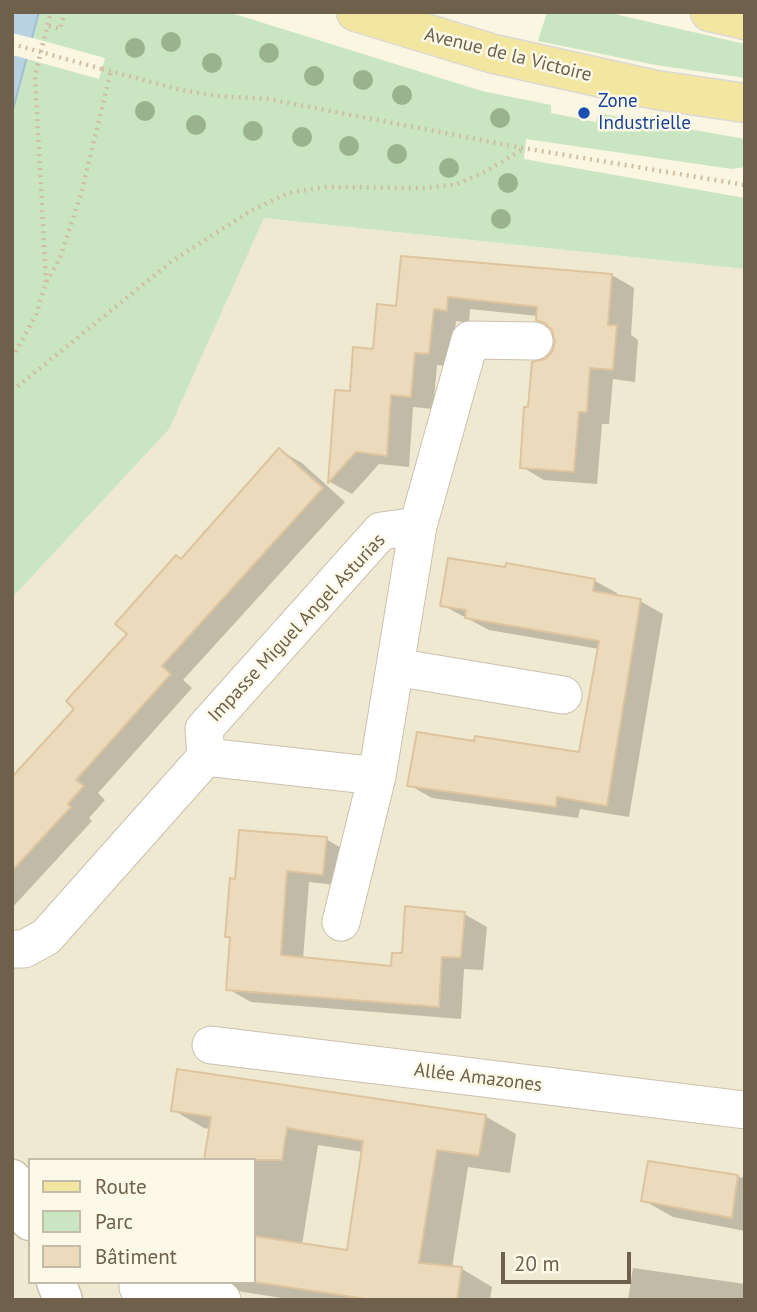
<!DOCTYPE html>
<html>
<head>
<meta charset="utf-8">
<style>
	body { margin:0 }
	#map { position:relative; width:757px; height:1312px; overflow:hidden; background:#faf6e2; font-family:"PT Sans",sans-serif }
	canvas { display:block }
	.frame { position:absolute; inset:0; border:14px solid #6f604b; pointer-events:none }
	.legend { position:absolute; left:28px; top:1158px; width:228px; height:126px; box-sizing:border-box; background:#fdf9e8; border:2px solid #c4bca9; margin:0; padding:9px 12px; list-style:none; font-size:21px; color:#6f604b }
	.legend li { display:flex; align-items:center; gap:14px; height:35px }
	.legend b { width:35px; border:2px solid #c4bca9 }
	.scale { position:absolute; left:501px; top:1252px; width:130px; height:32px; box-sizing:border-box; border:4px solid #6f604b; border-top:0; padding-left:9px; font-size:21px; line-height:24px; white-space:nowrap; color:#6f604b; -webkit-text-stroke:5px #fdf9e8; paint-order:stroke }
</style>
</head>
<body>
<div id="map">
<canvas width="757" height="1312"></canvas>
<div class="frame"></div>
<ul class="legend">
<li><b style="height:9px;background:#f3e6a0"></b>Route</li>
<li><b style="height:19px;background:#c9e5c2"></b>Parc</li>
<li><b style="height:19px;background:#ecdabc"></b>Bâtiment</li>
</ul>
<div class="scale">20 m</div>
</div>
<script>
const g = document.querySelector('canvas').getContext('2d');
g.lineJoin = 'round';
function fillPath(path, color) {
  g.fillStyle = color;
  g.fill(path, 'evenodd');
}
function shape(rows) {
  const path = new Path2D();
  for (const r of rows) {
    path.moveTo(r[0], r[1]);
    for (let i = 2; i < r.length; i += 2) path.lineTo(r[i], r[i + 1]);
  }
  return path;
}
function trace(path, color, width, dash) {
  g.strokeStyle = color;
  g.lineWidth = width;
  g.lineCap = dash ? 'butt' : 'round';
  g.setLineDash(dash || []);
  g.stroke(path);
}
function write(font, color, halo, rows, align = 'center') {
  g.font = font + ' "PT Sans",sans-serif';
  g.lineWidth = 5;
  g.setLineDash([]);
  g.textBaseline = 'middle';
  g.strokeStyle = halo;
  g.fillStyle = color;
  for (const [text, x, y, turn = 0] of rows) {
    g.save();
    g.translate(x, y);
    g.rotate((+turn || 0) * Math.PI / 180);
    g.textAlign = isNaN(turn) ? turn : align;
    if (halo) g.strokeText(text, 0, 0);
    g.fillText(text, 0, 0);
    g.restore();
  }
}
const residential = shape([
	[264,218,745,269,745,1300,12,1300,12,598,169,428],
	[30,1160,254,1160,254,1282,30,1282]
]);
const green = shape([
	[40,12,228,12,482,91,551,105,551,113,596,122,598,113,745,139,745,167,732,169,526,139,524,159,745,198,745,269,264,218,169,429,12,598,12,113,27,59,99,79,105,58,33,38],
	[547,12,606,12,745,44,745,78,656,65,538,41]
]);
const water = shape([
	[12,12,39,12,12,113,12,12]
]);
const pier = shape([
	[12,33,36,39,31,60,12,55]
]);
const shadow = shape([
	[403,258,612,275,634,288,631,335,638,340,635,382,613,379,609,424,602,424,597,484,544,480,522,467,530,409,546,361,553,353,557,342,552,327,538,319,538,316,470,309,469,323,456,321,451,366,437,365,433,409,413,407,409,467,379,464,352,494,330,482,337,392,352,393,398,308],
	[279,450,302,463,345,502,183,680,192,688,98,793,105,800,89,818,92,821,12,908,12,779,77,709,182,560],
	[595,581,617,593,617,597,640,601,663,614,629,817,580,809,578,818,432,798,409,785,475,743,581,754,599,649,489,630,442,605],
	[326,839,348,852,345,886,309,882,303,959,393,968,403,955,464,914,487,927,483,970,464,969,461,1019,251,1002,228,989,231,939,227,936,236,881],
	[173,1110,485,1116,516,1134,510,1173,468,1167,452,1268,462,1269,492,1287,490,1300,294,1300,181,1282,254,1282,254,1160,210,1129,204,1128],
	[318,1145,363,1152,348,1252,302,1245],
	[649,1163,745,1178,745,1231,673,1217,643,1200],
	[633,1268,745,1284,745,1300,628,1300]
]);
const building = shape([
	[401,256,612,274,608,325,617,325,613,370,590,368,587,412,579,412,574,472,520,468,524,407,528,407,532,362,545,359,552,352,555,342,552,330,545,323,536,320,537,307,448,297,447,311,434,309,429,354,415,353,411,397,391,395,387,456,356,452,328,483,335,390,350,391,353,347,373,349,377,304,396,306,401,256],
	[279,448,323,488,162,666,171,674,76,780,84,786,68,804,71,807,12,871,12,777,74,709,66,701,127,634,115,624,176,555,181,559,279,448],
	[448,558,505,567,506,563,595,579,593,591,641,599,607,806,557,797,556,807,407,786,417,732,474,741,475,736,579,752,599,641,465,618,466,610,440,606,448,558],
	[239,830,327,837,323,875,287,871,281,955,391,966,392,953,402,953,405,906,465,912,461,958,442,957,439,1007,226,990,230,937,225,937,230,878,235,879,239,830],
	[177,1069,486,1115,479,1156,437,1150,419,1263,462,1267,457,1300,372,1300,254,1282,254,1236,347,1250,363,1141,287,1128,282,1160,204,1160,211,1117,171,1111,177,1069],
	[648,1161,738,1175,732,1218,641,1201,648,1161]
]);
const path = shape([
	[49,26,60,29,65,12],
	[102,69,181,90,216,96,268,99,523,148,745,185],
	[46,282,35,75,51,12],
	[12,358,36,315,46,283,60,258,81,194,111,71],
	[12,391,172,261,252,210,289,193,325,187,428,188,457,184,485,172,523,149]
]);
const minor = shape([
	[395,667,563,695],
	[206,757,204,729,381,531,418,526],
	[341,922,377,776,418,526,470,340,534,341],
	[12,949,24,949,46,937,206,757,377,776],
	[211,1045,745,1110],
	[138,1287,222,1300]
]);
const tertiary = shape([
	[12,1179,30,1221],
	[56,1282,63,1300]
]);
const primary = shape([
	[356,12,494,54,656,90,745,103],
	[710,12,745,20]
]);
const pathBridge = shape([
	[12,44,102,69]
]);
const trees = [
	[171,42],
	[135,48],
	[269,53],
	[212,63],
	[314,76],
	[363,80],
	[402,95],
	[145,111],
	[500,118],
	[196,125],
	[253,131],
	[302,137],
	[349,146],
	[397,154],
	[449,168],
	[508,183],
	[501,219]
];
const markers = [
	[584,113,7,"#1a4fb4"]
];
const streetNames = [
	["Avenue de la Victoire",508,55,14],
	["Impasse Miguel Angel Asturias",297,628,-47],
	["Allée Amazones",478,1078,7]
];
const transitNames = [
	["Zone",598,102],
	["Industrielle",598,124]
];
fillPath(residential, '#f0e9d1');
fillPath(green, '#c9e5c2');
fillPath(water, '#b9d2e1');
trace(water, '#a0bfd2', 2);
fillPath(pier, '#faf6e2');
fillPath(shadow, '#0003');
fillPath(building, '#ecdabc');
trace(building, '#ddc49e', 2);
trace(minor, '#ccc1ad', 39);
trace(tertiary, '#ccc1ad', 41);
trace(primary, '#dcd9d4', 41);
trace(path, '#d1bea0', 4.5, [2, 5]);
trace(minor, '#fff', 37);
trace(tertiary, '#fff', 38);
trace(primary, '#f3e6a0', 38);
trace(pathBridge, '#d1bea0', 4.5, [2, 5]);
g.fillStyle = '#9ab28d';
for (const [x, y] of trees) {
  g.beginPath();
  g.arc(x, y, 10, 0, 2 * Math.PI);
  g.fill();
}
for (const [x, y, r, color] of markers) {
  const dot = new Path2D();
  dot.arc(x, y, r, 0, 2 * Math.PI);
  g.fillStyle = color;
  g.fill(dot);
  trace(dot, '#fdf9e8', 2.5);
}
write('19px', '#6f604b', '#fdf9e8', streetNames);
write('19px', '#164399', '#fdf9e8', transitNames, 'left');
</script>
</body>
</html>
